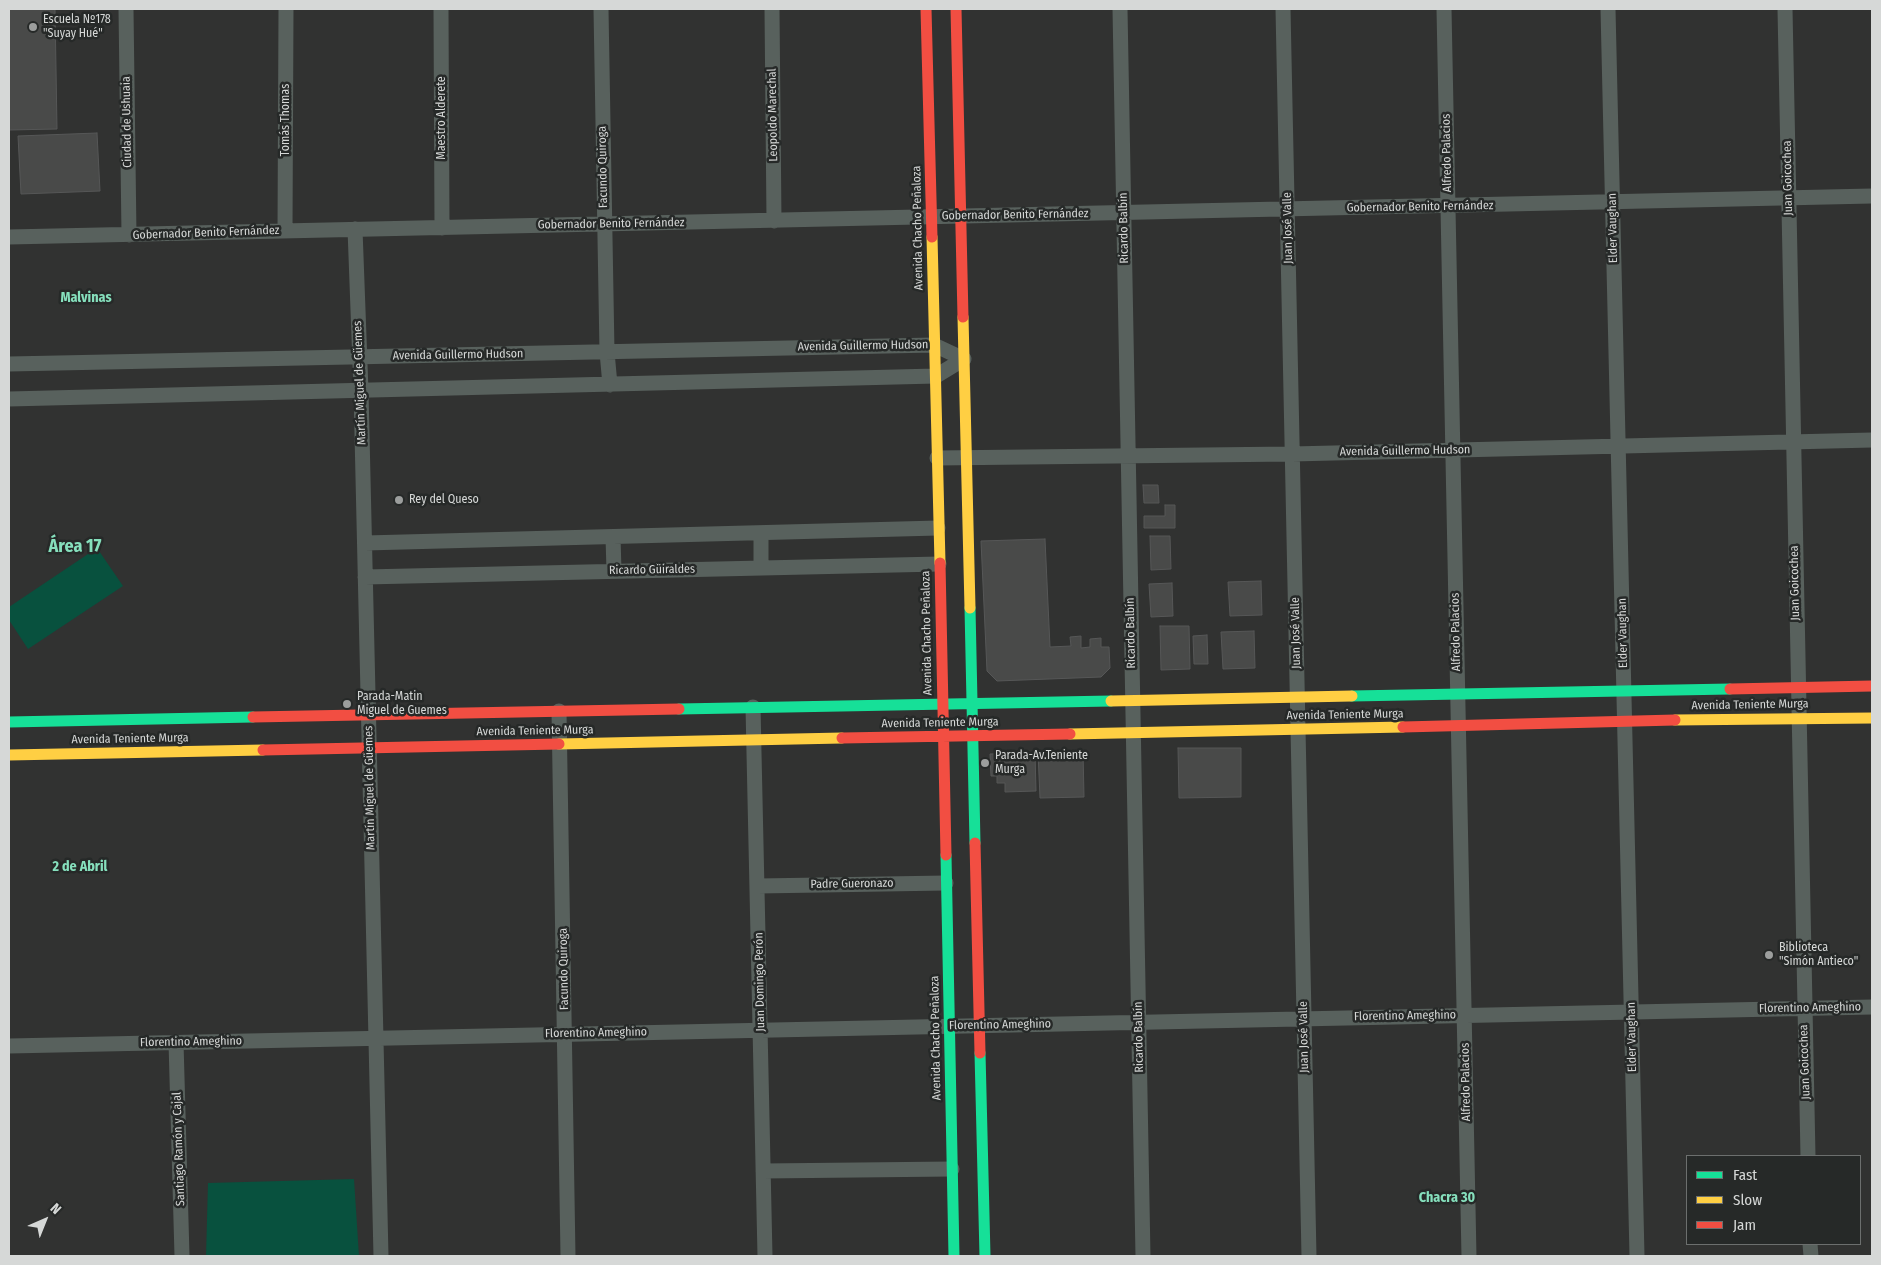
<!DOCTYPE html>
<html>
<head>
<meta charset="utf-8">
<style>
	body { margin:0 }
	#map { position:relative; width:1881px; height:1265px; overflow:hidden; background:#313231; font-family:"Fira Sans Condensed",sans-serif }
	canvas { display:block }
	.frame { position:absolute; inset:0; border:10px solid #d6d8d7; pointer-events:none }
	.legend { position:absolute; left:1686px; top:1155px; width:175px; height:90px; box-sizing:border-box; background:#262928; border:1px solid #6c6f6e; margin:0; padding:6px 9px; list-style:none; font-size:15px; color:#d6d8d7 }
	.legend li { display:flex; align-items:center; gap:10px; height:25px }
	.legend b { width:25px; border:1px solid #6c6f6e }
	.north { position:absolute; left:20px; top:1195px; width:50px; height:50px; -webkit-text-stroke:4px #262928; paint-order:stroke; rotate:44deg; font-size:14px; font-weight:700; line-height:20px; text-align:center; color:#d6d8d7 }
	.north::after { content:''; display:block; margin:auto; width:18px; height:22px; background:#d6d8d7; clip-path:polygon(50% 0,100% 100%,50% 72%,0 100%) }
</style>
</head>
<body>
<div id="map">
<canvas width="1881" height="1265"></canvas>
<div class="frame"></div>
<ul class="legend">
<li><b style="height:6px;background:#16e098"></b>Fast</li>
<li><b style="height:6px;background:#ffcf43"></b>Slow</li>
<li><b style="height:6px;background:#f24e42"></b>Jam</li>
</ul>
<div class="north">N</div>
</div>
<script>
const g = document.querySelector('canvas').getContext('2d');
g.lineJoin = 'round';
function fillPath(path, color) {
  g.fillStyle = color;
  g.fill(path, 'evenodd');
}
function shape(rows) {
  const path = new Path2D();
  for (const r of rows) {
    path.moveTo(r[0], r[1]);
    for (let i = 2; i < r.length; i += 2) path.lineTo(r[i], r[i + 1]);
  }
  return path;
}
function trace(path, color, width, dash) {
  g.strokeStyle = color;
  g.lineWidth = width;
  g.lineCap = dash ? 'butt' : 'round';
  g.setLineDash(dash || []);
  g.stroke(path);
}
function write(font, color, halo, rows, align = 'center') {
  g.font = font + ' "Fira Sans Condensed",sans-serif';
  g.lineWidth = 5;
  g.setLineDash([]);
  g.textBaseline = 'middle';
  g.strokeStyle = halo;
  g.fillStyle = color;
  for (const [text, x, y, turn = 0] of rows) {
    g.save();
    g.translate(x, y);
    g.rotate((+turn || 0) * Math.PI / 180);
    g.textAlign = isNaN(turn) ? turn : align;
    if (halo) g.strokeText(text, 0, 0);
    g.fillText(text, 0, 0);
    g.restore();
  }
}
const green = shape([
	[97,548,123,586,28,649,9,620,9,607],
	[354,1179,359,1256,206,1256,208,1183]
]);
const building = shape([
	[9,9,55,9,57,129,9,130,9,9],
	[97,133,100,191,21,194,18,136,97,133],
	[1143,485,1158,485,1159,503,1144,503,1143,485],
	[1165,505,1175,505,1175,528,1144,528,1144,516,1165,516,1165,505],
	[1150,536,1170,536,1171,569,1151,570,1150,536],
	[1045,539,1050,647,1071,646,1070,637,1081,636,1081,648,1090,647,1090,639,1101,638,1101,647,1109,647,1110,668,1101,677,997,681,987,671,981,541,1045,539],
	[1261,581,1262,615,1230,616,1228,582,1261,581],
	[1172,583,1173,616,1151,617,1149,584,1172,583],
	[1160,626,1189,626,1190,669,1161,670,1160,626],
	[1254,631,1255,668,1223,669,1221,632,1254,631],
	[1207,635,1208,664,1194,664,1193,636,1207,635],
	[1178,748,1241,748,1241,797,1179,798,1178,748],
	[1083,751,1084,797,1040,798,1038,752,1083,751],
	[1035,753,1036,791,1005,792,1005,783,997,783,997,776,991,776,990,754,1035,753]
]);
const street = shape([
	[126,9,129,235],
	[441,9,442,228],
	[601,9,607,352,610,385],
	[772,9,774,221],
	[1120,9,1143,1256],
	[1283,9,1309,1256],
	[1444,9,1469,1256],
	[1608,9,1637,1256],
	[1785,9,1808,1156],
	[355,229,361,391,381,1256],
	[285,231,286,9],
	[9,237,1872,196],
	[9,364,934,345,964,359],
	[9,399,936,376,964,359],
	[937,458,1292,454,1872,440],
	[761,533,761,568],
	[613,537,614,571],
	[365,543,938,528],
	[365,577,939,564],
	[753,707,765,1256],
	[559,711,568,1256],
	[758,886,946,883],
	[176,1042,182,1256],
	[9,1046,1872,1007],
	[763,1171,952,1169],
	[1810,1244,1811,1256]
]);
const fast = shape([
	[970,608,975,843],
	[1352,696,1730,689],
	[679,709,1111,701],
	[9,722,253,717],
	[946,855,954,1256],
	[980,1053,985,1256]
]);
const slow = shape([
	[932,237,940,563],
	[963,317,970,608],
	[1111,701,1352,696],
	[1675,720,1872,718],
	[1070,734,1403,727],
	[559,744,842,738],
	[9,755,263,750]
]);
const jam = shape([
	[926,9,932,237],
	[956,9,963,317],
	[940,563,946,855],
	[1730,689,1872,686],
	[253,717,679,709],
	[1403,727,1675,720],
	[842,738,1070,734],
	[263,750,559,744],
	[975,843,980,1053]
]);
const markers = [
	[33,27,5,"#9c9e9d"],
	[399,500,5,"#9c9e9d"],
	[347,704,5,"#9c9e9d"],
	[985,763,5,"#9c9e9d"],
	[1769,955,5,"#9c9e9d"]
];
const poiNames = [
	["Escuela Nº178",43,20],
	["\"Suyay Hué\"",43,34],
	["Rey del Queso",409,500],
	["Parada-Matin",357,697],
	["Miguel de Guemes",357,711],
	["Parada-Av.Teniente",995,756],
	["Murga",995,770],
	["Biblioteca",1779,948],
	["\"Simón Antieco\"",1779,962]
];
const streetNames = [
	["Leopoldo Marechal",773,115,-91],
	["Maestro Alderete",442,118,-90],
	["Tomás Thomas",286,120,-90],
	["Ciudad de Ushuaia",127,122,-91],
	["Alfredo Palacios",1447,153,-91],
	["Facundo Quiroga",603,167,-91],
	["Juan Goicochea",1788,178,-91],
	["Gobernador Benito Fernández",1420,207,-1],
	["Gobernador Benito Fernández",1015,215,-1],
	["Gobernador Benito Fernández",611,224,-1],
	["Avenida Chacho Peñaloza",918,228,-91],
	["Ricardo Balbín",1124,228,-91],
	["Juan José Valle",1288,228,-91],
	["Elder Vaughan",1613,228,-91],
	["Gobernador Benito Fernández",206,233,-2],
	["Avenida Guillermo Hudson",863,346,-1],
	["Avenida Guillermo Hudson",458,355,-1],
	["Martín Miguel de Güemes",360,383,-92],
	["Avenida Guillermo Hudson",1405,451,-1],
	["Ricardo Güiraldes",652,570,-1],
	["Juan Goicochea",1795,583,-91],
	["Alfredo Palacios",1456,632,-91],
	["Avenida Chacho Peñaloza",927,633,-91],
	["Ricardo Balbín",1131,633,-91],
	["Juan José Valle",1296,633,-91],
	["Elder Vaughan",1623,633,-91],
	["Avenida Teniente Murga",1750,705,-1],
	["Avenida Teniente Murga",1345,715,-1],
	["Avenida Teniente Murga",940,723,-1],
	["Avenida Teniente Murga",535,731,-1],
	["Avenida Teniente Murga",130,739,-1],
	["Martín Miguel de Güemes",370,788,-91],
	["Padre Gueronazo",852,884,-1],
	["Facundo Quiroga",564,969,-91],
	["Juan Domingo Perón",760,982,-91],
	["Florentino Ameghino",1810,1008,-1],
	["Florentino Ameghino",1405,1016,-1],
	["Florentino Ameghino",1000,1025,-1],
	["Florentino Ameghino",596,1033,-1],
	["Ricardo Balbín",1139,1037,-91],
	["Juan José Valle",1304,1037,-91],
	["Elder Vaughan",1632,1037,-91],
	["Avenida Chacho Peñaloza",936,1038,-91],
	["Florentino Ameghino",191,1042,-1],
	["Juan Goicochea",1805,1062,-92],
	["Alfredo Palacios",1466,1082,-91],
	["Santiago Ramón y Cajal",179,1149,-92]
];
const neighbourhoodNames = [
	["Malvinas",86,298],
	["2 de Abril",80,867],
	["Chacra 30",1447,1198]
];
const districtNames = [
	["Área 17",75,547]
];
fillPath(green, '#08513e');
fillPath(building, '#494a49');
trace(building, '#565757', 1);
trace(street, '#58615d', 15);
trace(fast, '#16e098', 11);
trace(slow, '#ffcf43', 11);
trace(jam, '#f24e42', 11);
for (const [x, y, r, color] of markers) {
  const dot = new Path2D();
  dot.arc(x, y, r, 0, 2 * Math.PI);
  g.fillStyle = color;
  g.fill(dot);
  trace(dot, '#262928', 2);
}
write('12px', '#d6d8d7', '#262928', poiNames, 'left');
write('12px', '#d6d8d7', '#262928', streetNames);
write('bold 14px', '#86e0bd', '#262928', neighbourhoodNames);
write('bold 18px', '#86e0bd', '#262928', districtNames);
</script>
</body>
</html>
